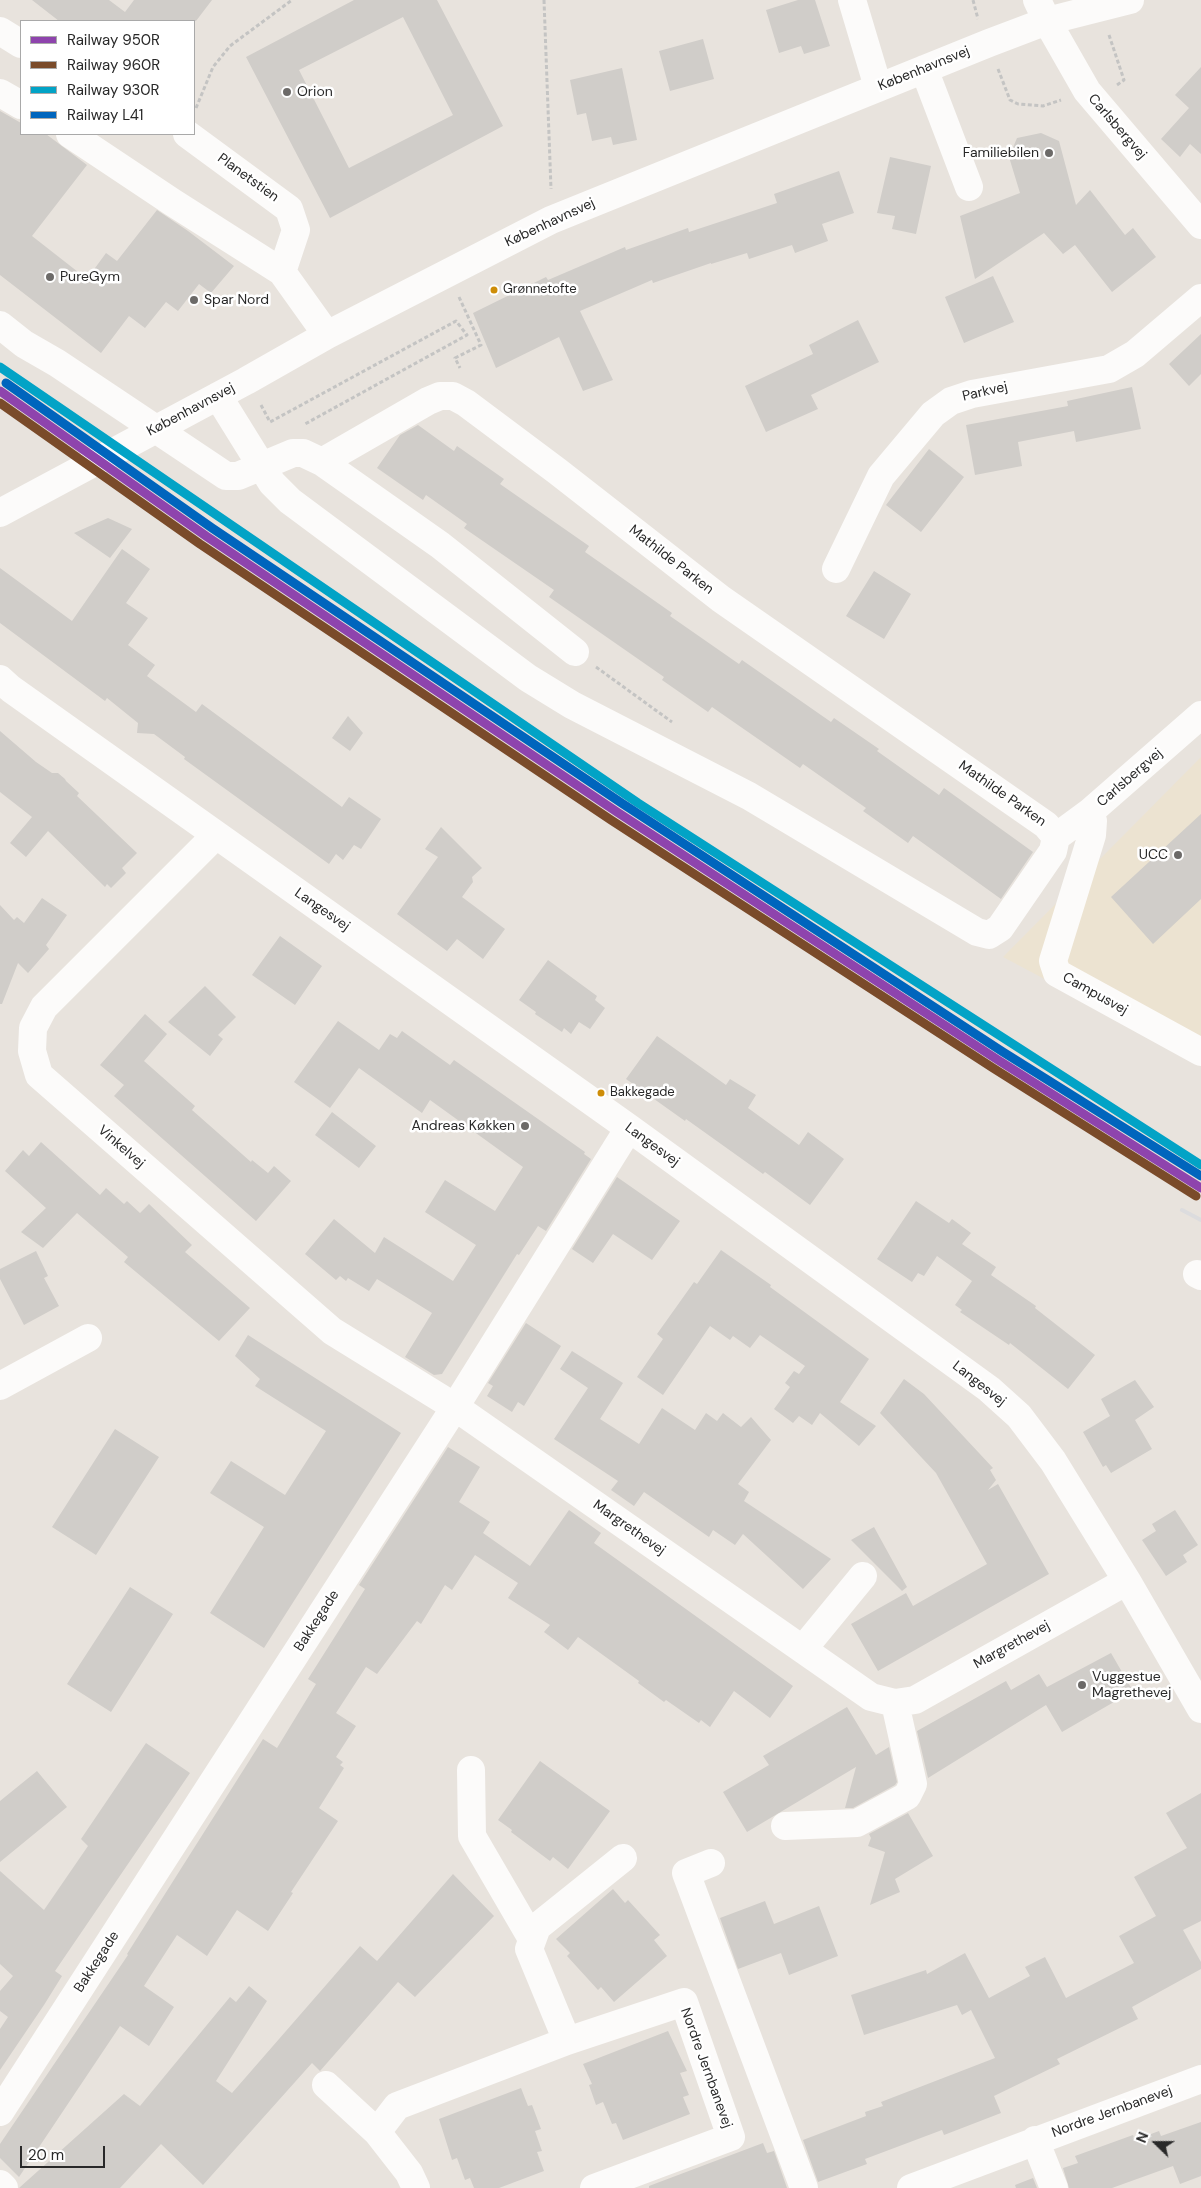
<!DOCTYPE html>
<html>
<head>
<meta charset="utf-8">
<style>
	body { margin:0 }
	#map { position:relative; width:1201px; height:2188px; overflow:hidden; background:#e8e3dd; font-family:"DM Sans",sans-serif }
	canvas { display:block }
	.legend { position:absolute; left:20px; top:20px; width:175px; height:115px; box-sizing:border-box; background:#fff; border:1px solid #a9a9a9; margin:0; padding:6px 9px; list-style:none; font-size:15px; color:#292929 }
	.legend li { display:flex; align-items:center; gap:10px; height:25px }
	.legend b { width:25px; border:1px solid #a9a9a9 }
	.north { position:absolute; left:1131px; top:2118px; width:50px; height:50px; -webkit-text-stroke:4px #fff; paint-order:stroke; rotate:292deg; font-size:14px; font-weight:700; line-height:20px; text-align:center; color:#292929 }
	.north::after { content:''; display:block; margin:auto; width:18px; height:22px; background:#292929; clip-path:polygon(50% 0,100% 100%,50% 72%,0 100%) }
	.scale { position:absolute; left:20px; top:2146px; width:85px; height:22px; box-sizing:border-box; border:2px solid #292929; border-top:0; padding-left:6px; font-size:15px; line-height:18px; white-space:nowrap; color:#292929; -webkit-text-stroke:4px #fff; paint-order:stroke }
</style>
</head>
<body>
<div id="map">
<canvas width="1201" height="2188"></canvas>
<ul class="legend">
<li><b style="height:6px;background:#8e44ad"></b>Railway 950R</li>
<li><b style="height:6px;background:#7a4b2a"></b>Railway 960R</li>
<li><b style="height:6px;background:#02a3c6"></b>Railway 930R</li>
<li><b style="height:6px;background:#0065bd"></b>Railway L41</li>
</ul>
<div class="north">N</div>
<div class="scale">20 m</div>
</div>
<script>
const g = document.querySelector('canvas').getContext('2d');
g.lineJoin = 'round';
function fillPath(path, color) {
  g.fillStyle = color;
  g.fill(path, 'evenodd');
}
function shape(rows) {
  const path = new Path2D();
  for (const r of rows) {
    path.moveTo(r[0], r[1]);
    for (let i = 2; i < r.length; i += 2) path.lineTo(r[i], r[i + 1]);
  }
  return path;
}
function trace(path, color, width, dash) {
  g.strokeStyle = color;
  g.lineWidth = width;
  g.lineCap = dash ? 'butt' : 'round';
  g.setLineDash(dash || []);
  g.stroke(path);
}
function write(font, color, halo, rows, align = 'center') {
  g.font = font + ' "DM Sans",sans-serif';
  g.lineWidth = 5;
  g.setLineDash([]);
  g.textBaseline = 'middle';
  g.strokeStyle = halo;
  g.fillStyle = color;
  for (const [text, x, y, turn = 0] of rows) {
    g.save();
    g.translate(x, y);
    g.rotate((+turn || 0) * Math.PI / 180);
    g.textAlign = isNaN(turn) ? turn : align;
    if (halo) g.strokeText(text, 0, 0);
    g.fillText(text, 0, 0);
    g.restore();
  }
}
const education = shape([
	[1201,757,1201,1062,1003,957]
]);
const building = shape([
	[32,0,109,0,125,12,134,0,212,0,196,21,59,21],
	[354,0,437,0,503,126,330,218,246,57],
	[403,17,453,115,349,168,299,70],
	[798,0,815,0,830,46,804,54,801,46,779,53,766,10],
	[703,39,714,79,670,91,659,51],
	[1201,67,1201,154,1190,144,1180,157,1161,139,1189,108,1175,95],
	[622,68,637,140,613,145,611,137,592,141,586,113,577,115,570,80],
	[0,111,21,123,21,134,46,134,87,165,32,236,87,279,106,253,117,261,157,210,188,231,234,266,211,293,199,284,178,311,166,302,145,328,129,316,101,353,0,275],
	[1041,133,1059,141,1076,205,1090,190,1125,235,1133,228,1156,257,1112,292,1075,245,1063,254,1044,233,975,279,960,216,1020,193,1009,157,1017,138],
	[890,157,931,166,916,234,892,229,895,216,877,213],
	[839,171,854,213,822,224,828,241,795,253,792,245,749,259,747,253,711,264,711,263,653,283,652,280,580,311,613,380,583,391,559,337,496,368,473,313,546,277,548,280,625,247,626,250,688,228,689,232,777,203,774,194],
	[993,276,1014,322,964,343,945,297],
	[858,320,879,362,811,395,818,409,766,432,745,386,813,354,809,345],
	[1201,334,1201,374,1189,386,1169,364],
	[1132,387,1141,429,1076,442,1074,431,1018,442,1022,466,975,475,966,425,1068,406,1067,401],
	[418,425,454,451,457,446,504,479,500,484,589,546,585,552,672,613,670,616,739,664,742,660,831,722,834,718,879,749,877,751,939,795,944,788,1033,852,1001,899,913,836,908,843,863,811,866,808,803,764,800,768,712,707,708,712,662,680,664,677,549,597,554,590,464,528,467,524,426,495,423,500,377,468,400,435],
	[929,449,964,477,921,532,886,505],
	[108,518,132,529,110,558,74,533],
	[122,549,150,569,126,603,148,618,128,645,155,665,147,676,196,712,202,704,342,807,349,797,381,819,361,849,354,845,343,860,336,854,329,864,184,759,185,757,154,734,137,733,138,723,107,698,105,701,0,623,0,568,72,621],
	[874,571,911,594,884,639,846,616],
	[348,716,363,733,350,751,332,738],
	[0,731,36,762,52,773,58,773,65,779,66,781,79,793,77,796,137,853,122,868,126,873,111,888,107,884,105,887,48,831,26,857,10,843,32,817,0,792],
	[1201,814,1201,899,1153,944,1111,897],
	[441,827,482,868,472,877,473,882,462,897,505,929,483,959,457,939,447,951,397,914,438,857,425,849],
	[42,898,67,915,46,945,49,949,28,973,18,963,2,1004,0,1004,0,905,14,920,17,917,24,923],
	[280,936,322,966,295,1005,252,975],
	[548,960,597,996,595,1000,605,1008,590,1029,579,1022,571,1034,564,1028,562,1032,535,1014,536,1012,519,1000],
	[205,986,236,1017,218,1035,223,1039,210,1056,168,1022],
	[145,1014,167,1034,144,1061,195,1106,192,1110,251,1162,252,1160,268,1173,274,1166,291,1181,256,1221,114,1096,124,1085,100,1065],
	[338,1021,379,1050,390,1034,397,1038,402,1031,450,1065,454,1060,585,1152,584,1154,591,1159,546,1231,538,1226,519,1255,517,1254,442,1374,434,1375,405,1357,432,1313,377,1279,369,1291,348,1278,346,1281,340,1276,336,1280,305,1254,334,1219,375,1253,384,1237,453,1281,476,1245,425,1212,445,1180,495,1211,523,1167,430,1100,422,1113,359,1068,330,1108,294,1082],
	[657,1036,726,1085,730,1079,756,1095,748,1108,799,1145,808,1132,844,1159,810,1205,765,1172,763,1174,686,1119,685,1121,626,1079],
	[332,1112,376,1146,359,1168,315,1135],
	[41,1142,100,1195,106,1188,124,1204,127,1201,140,1213,149,1204,192,1245,185,1252,250,1308,219,1341,124,1262,128,1257,77,1213,43,1248,21,1232,46,1208,5,1171,23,1150,29,1156],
	[617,1177,680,1221,652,1260,613,1234,593,1263,572,1249],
	[916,1201,949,1223,952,1219,971,1233,962,1244,996,1267,991,1275,1036,1306,1035,1308,1095,1355,1068,1389,1010,1343,1009,1345,960,1312,962,1310,955,1305,972,1281,937,1256,924,1276,918,1273,912,1282,877,1259],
	[721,1250,771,1285,770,1287,869,1359,840,1402,876,1426,859,1446,820,1413,812,1425,799,1416,793,1423,774,1409,790,1387,785,1383,794,1371,799,1374,805,1366,760,1335,750,1348,733,1336,730,1340,710,1326,663,1395,637,1377,663,1339,657,1334,694,1282,697,1284],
	[36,1251,48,1276,44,1278,59,1306,24,1325,0,1279,0,1269],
	[526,1323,561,1346,524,1406,518,1402,512,1412,487,1396,493,1386,488,1383],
	[248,1335,401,1433,264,1648,210,1613,264,1527,210,1493,231,1461,285,1495,326,1431,255,1386,260,1379,235,1356],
	[572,1351,623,1383,600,1419,639,1444,662,1408,695,1430,706,1413,717,1421,723,1413,741,1427,751,1417,771,1440,738,1484,749,1492,744,1501,831,1559,803,1589,743,1534,735,1545,713,1530,709,1537,644,1492,634,1506,611,1490,618,1481,554,1439,588,1388,560,1369],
	[904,1379,924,1394,993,1468,990,1470,996,1480,988,1490,998,1484,1049,1574,878,1671,851,1624,906,1593,913,1606,987,1564,936,1473,880,1413],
	[1135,1380,1154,1407,1135,1420,1152,1449,1111,1473,1106,1465,1103,1467,1083,1432,1110,1416,1101,1399],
	[115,1429,159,1457,96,1555,52,1527],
	[448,1447,480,1467,459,1502,490,1522,483,1533,530,1566,569,1510,601,1533,594,1543,793,1686,770,1718,734,1691,710,1727,701,1720,699,1723,666,1700,664,1702,638,1683,639,1681,578,1637,568,1650,544,1632,550,1625,508,1598,518,1583,475,1555,452,1590,445,1585,421,1624,417,1621,377,1674,366,1667,336,1713,356,1726,336,1757,343,1762,340,1765,344,1768,319,1808,338,1821,291,1892,293,1893,268,1931,237,1910,207,1956,177,1935,144,1986,174,2007,149,2046,120,2026,19,2177,0,2158,0,2144,4,2138,128,1955,127,1954,263,1739,277,1748,316,1684,308,1679,365,1589,359,1585],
	[1175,1510,1198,1545,1183,1555,1187,1562,1166,1576,1142,1540,1156,1531,1152,1524],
	[874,1527,907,1587,902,1591,851,1540],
	[130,1587,173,1614,111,1712,67,1684],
	[1111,1653,1133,1691,1062,1732,1046,1705,928,1778,917,1731,1006,1681,1011,1690,1039,1674,1047,1687],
	[847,1707,876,1755,889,1747,897,1782,895,1785,853,1808,845,1808,856,1767,747,1832,723,1792,769,1765,763,1756],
	[146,1743,190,1773,55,1971,62,1976,44,2005,0,2070,0,2029,8,2017,0,2011,0,1991,13,1976,0,1964,0,1871,44,1910,88,1846,81,1839],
	[540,1761,610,1811,568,1869,553,1857,550,1861,511,1832,512,1830,498,1820],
	[37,1771,67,1807,0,1862,0,1801],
	[1201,1793,1201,1921,1183,1930,1201,1962,1201,1969,1132,2007,1138,2019,1057,2059,1060,2064,994,2096,1001,2113,944,2135,942,2130,865,2159,867,2164,818,2182,803,2140,866,2116,865,2112,883,2106,881,2102,995,2058,971,2010,962,2015,957,2005,864,2035,851,1995,926,1970,927,1974,965,1953,989,1998,1030,1976,1025,1967,1045,1957,1066,1998,1134,1963,1119,1936,1156,1916,1134,1877,1187,1848,1166,1813],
	[908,1813,933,1856,895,1879,900,1892,870,1905,885,1852,868,1846,871,1838,869,1834],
	[453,1874,494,1916,415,1997,398,1982,320,2071,312,2063,203,2185,161,2144,120,2188,19,2188,124,2094,140,2106,230,1997,236,2002,249,1986,267,2001,216,2081,232,2093,360,1946,377,1961],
	[613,1889,625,1903,628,1900,660,1935,654,1940,667,1956,614,2002,601,1987,598,1990,567,1956,570,1953,556,1939],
	[765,1901,774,1924,819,1906,838,1956,789,1975,781,1953,738,1969,720,1918],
	[668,2031,687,2071,680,2073,689,2095,683,2097,690,2114,623,2140,616,2123,612,2124,603,2102,596,2105,589,2085,592,2084,583,2064],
	[521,2088,528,2106,532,2105,541,2129,535,2131,542,2151,537,2152,544,2171,499,2188,474,2188,470,2178,465,2180,457,2158,452,2160,439,2119],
	[1201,2122,1201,2176,1180,2184,1173,2166,1112,2188,1069,2188,1063,2168,1078,2163,1075,2156,1133,2135,1135,2140,1159,2131,1161,2136],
	[763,2143,767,2153,774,2151,787,2188,649,2188,649,2186],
	[1033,2178,1037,2188,1016,2188,1015,2185]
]);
const path = shape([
	[544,0,551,189],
	[973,0,978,19],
	[1109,35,1124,80,1117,85],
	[998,69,1010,100,1018,104,1043,106,1061,100],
	[196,108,213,67,230,46,292,0],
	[459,297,481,345,455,358,460,368],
	[261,405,270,422,456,321,467,335,305,424],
	[596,667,672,722]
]);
const minor = shape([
	[852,0,878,87],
	[1037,0,1047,21,1087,91,1201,225],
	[0,31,21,44],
	[924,69,969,187],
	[0,93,21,105],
	[70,134,172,202,282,272],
	[187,134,289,209,296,230,282,272,327,335],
	[0,325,24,344,57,363,226,476,238,476,293,453,303,453,322,462],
	[218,396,272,483,290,501,528,678,572,705,749,796,977,932,989,935,1000,928,1053,851,1056,837,1046,825,721,599,557,471,466,403,453,396,440,396,428,401,322,462,440,545,575,652],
	[0,513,246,381,327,335,551,220,989,43,1047,21,1130,0],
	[836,569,881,476,933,414,951,401,972,394,1109,369,1135,354,1201,298],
	[0,679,11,689,629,1128,989,1389,1019,1416,1053,1461,1127,1581,1201,1709],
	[1090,812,1093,821,1092,835,1053,961,1057,973,1201,1052],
	[216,835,44,1007,33,1028,32,1051,39,1075,332,1331,455,1407,871,1697,895,1703,915,1700,1127,1581],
	[1056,837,1090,812,1201,715],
	[1197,1274,1201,1276],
	[0,1386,88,1338],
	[803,1649,863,1576],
	[471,1770,472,1836,532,1939],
	[785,1826,857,1823,907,1796,913,1784,895,1703],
	[711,1863,686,1873,804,2188],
	[567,2041,529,1949,537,1927,623,1858],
	[326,2085,377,2132,409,2173,416,2188],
	[0,2112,455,1407,629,1128],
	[377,2132,397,2106,567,2041,684,2002,731,2137,594,2188],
	[1035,2140,1054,2188],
	[0,2184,4,2188],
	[911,2188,1201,2079]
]);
const rail = shape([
	[1182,1210,1201,1220]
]);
const rail1 = shape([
	[0,391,206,536,617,812,998,1060,1201,1188]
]);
const rail2 = shape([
	[0,403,200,544,611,820,993,1068,1196,1196]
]);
const rail3 = shape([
	[0,367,638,803,1201,1165]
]);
const rail4 = shape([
	[6,383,212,528,623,804,1003,1052,1201,1176]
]);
const markers = [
	[287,92,5,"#6c6a68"],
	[1049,153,5,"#6c6a68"],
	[50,277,5,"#6c6a68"],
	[494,290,4.5,"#ce8d08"],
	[194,300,5,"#6c6a68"],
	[1178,855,5,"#6c6a68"],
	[601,1093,4.5,"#ce8d08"],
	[525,1126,5,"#6c6a68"],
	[1082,1685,5,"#6c6a68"]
];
const busNames = [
	["Grønnetofte",503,290],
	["Bakkegade",610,1093]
];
const streetNames = [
	["Københavnsvej",924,69,-22],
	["Carlsbergvej",1117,127,49],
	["Planetstien",248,178,36],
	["Københavnsvej",550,223,-25],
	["Parkvej",985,392,-13],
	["Københavnsvej",191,410,-28],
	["Mathilde Parken",671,560,38],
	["Carlsbergvej",1130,778,-41],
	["Mathilde Parken",1002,794,35],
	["Langesvej",322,910,35],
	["Campusvej",1095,994,29],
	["Langesvej",652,1145,36],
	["Vinkelvej",121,1147,41],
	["Langesvej",979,1384,38],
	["Margrethevej",629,1528,35],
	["Bakkegade",317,1621,-57],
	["Margrethevej",1012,1645,-29],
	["Bakkegade",97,1962,-57],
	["Nordre Jernbanevej",706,2068,70],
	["Nordre Jernbanevej",1112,2112,-20]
];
const poiNames = [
	["Orion",297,92],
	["Familiebilen",1039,153,"right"],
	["PureGym",60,277],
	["Spar Nord",204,300],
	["UCC",1168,855,"right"],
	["Andreas Køkken",515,1126,"right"],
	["Vuggestue",1092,1677],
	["Magrethevej",1092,1693]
];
fillPath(education, '#ece3d1');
fillPath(building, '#d0cdc9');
trace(path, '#c4c4c3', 3, [4, 2.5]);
trace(minor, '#fcfbfa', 28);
trace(rail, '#dcdcde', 4);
trace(rail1, '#8e44ad', 9);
trace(rail2, '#7a4b2a', 9);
trace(rail3, '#02a3c6', 9);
trace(rail4, '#0065bd', 9);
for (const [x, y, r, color] of markers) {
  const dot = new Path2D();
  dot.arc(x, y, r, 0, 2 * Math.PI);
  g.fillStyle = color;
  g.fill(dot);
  trace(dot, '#fff', 2);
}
write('13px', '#292929', '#fff', busNames, 'left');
write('14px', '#292929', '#fff', streetNames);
write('14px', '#292929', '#fff', poiNames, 'left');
</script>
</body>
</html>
